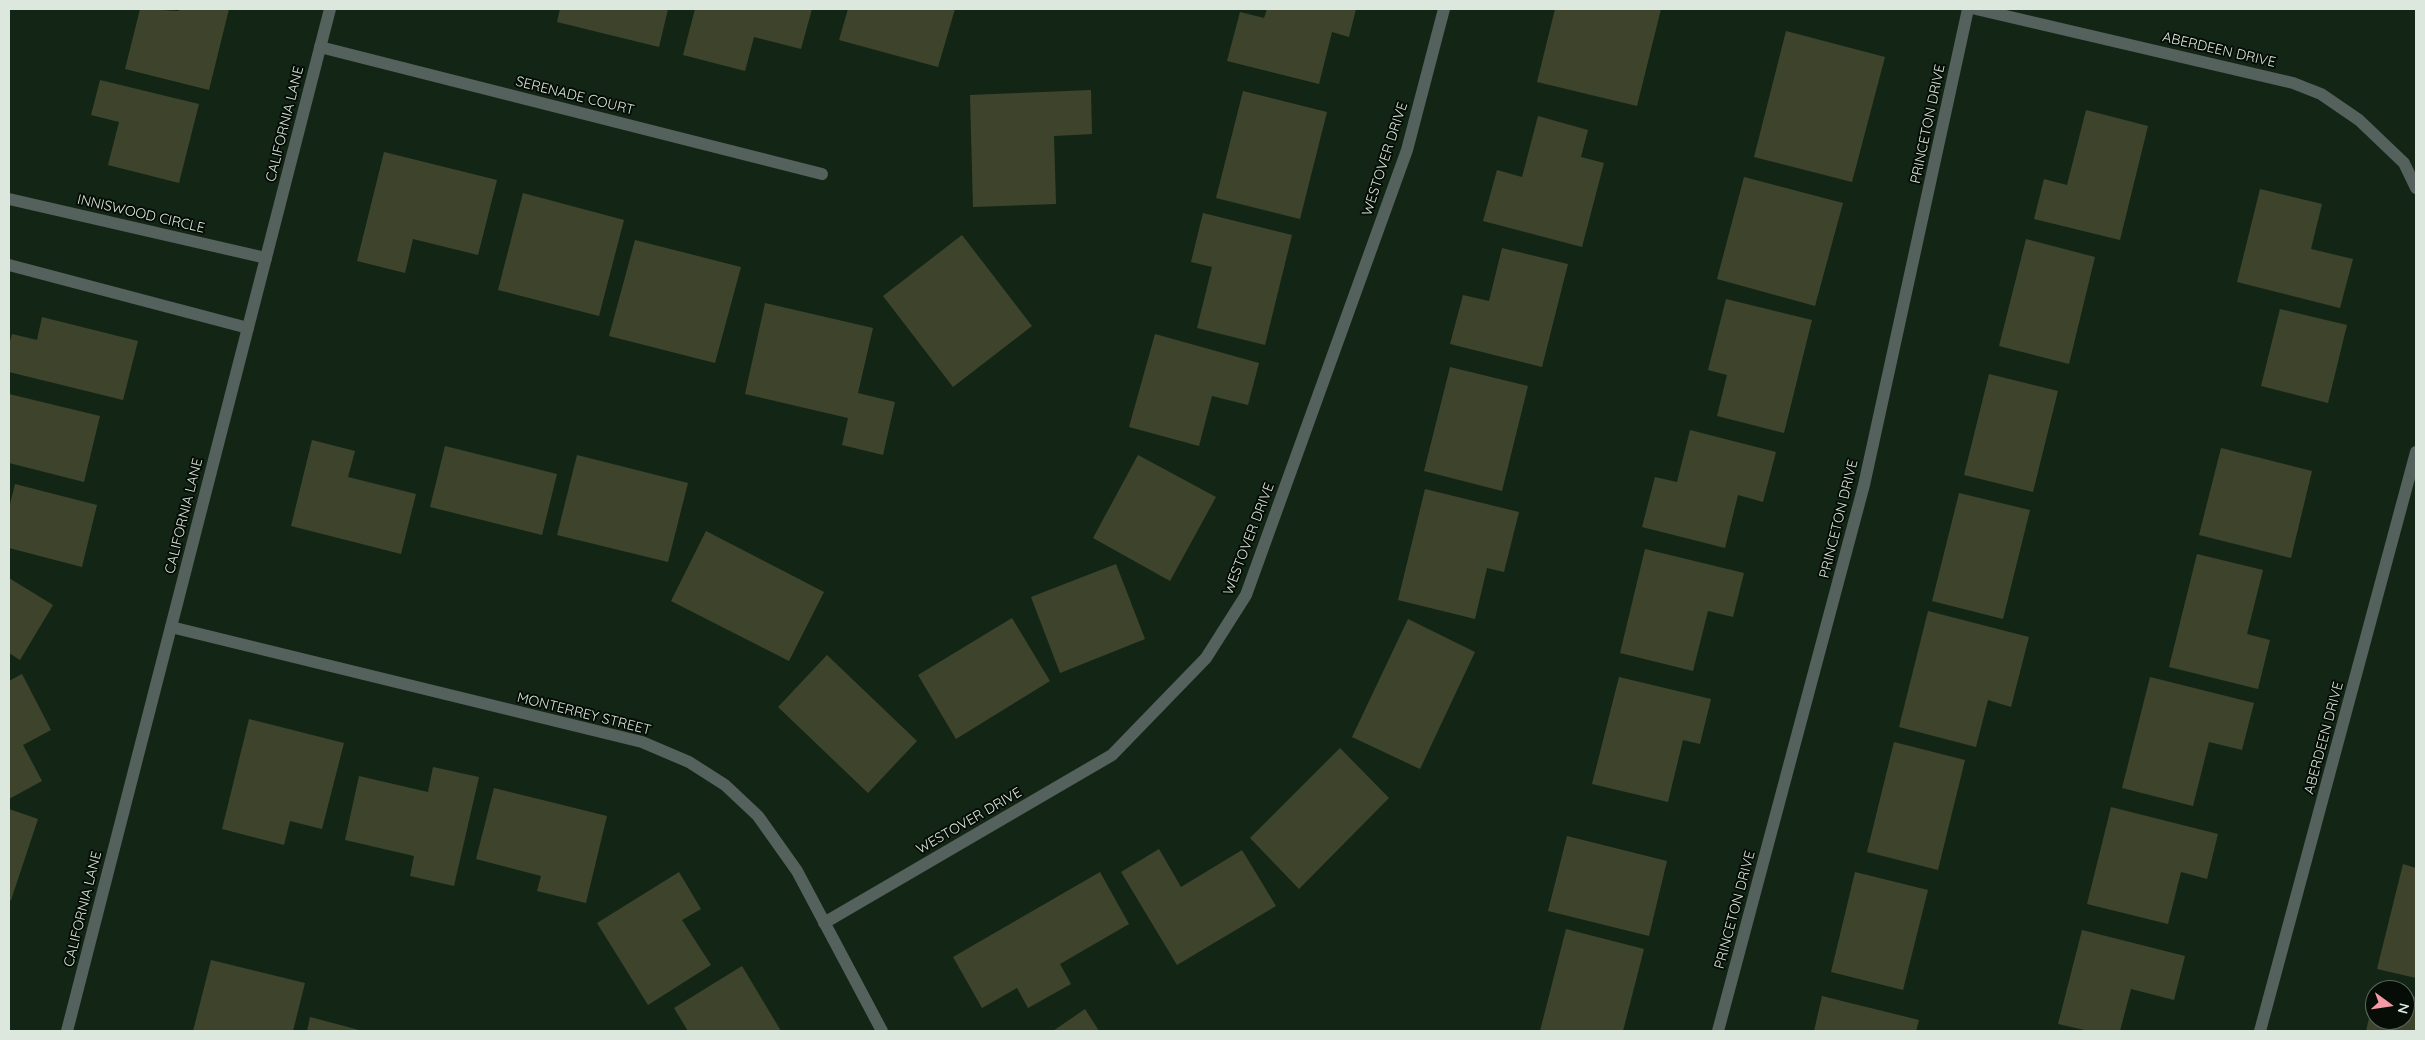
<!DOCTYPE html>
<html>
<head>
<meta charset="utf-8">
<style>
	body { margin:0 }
	#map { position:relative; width:2425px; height:1040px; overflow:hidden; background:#132616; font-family:Quicksand,sans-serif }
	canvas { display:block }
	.frame { position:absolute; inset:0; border:10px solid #dce8dd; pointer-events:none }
	.north { position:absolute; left:2365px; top:980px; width:50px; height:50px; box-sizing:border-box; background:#050d06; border:1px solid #5b655c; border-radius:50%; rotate:104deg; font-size:14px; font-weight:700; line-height:20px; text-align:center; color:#dce8dd }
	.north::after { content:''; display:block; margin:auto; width:18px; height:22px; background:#f49aa7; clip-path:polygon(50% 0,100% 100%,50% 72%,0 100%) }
</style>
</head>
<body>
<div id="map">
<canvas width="2425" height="1040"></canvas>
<div class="frame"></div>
<div class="north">N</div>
</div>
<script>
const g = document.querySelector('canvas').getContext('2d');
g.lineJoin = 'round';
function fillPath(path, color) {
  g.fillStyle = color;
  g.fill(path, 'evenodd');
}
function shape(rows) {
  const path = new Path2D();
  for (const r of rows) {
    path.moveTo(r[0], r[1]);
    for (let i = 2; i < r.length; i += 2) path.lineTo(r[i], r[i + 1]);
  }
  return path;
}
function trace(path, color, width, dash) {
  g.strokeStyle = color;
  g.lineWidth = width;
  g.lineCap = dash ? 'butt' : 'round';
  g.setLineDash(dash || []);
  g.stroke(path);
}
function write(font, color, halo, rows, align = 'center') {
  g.font = font + ' Quicksand,sans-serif';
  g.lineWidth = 4;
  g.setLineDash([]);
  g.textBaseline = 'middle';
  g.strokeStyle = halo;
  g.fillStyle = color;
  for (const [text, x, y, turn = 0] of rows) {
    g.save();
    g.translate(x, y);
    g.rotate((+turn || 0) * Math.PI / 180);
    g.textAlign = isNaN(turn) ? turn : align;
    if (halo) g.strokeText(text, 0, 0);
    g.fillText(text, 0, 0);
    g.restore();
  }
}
const building = shape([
	[140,9,179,11,179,9,229,9,209,90,125,69],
	[560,9,668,9,659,47,557,22],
	[695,9,812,9,801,49,754,37,745,71,683,55],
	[848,9,955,9,938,67,839,40],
	[1267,9,1356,9,1349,37,1332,32,1319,84,1227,61,1240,12,1264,18],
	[1555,9,1661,9,1637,106,1537,82],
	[1786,31,1885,57,1852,182,1754,157],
	[100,80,199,104,179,183,108,165,119,122,91,115],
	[1091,90,1092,134,1054,136,1056,204,973,207,970,95],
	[1243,91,1327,112,1300,219,1216,198],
	[2086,110,2148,126,2120,240,2034,219,2044,179,2067,185],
	[1538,116,1588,130,1581,157,1604,163,1582,247,1483,221,1497,170,1522,177],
	[384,152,497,180,478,255,413,239,405,273,357,261],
	[1744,177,1843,203,1815,306,1717,279],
	[2260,189,2322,204,2311,249,2353,259,2340,308,2237,282],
	[523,193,624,220,599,316,498,290],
	[1203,213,1292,235,1265,345,1197,328,1212,267,1191,262],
	[962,235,1032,326,953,387,883,296],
	[2026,239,2095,257,2069,364,1999,346],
	[635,240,741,267,715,363,609,336],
	[1502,248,1568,264,1542,367,1450,344,1463,295,1489,301],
	[1726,299,1812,320,1784,433,1717,416,1727,375,1708,370],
	[765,303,873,328,858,393,895,402,883,455,842,445,848,418,745,394],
	[2280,309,2347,325,2328,403,2261,386],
	[42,317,138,341,123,400,9,372,9,345,12,334,37,340],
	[1155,334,1259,363,1248,405,1212,396,1199,446,1129,427],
	[1450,367,1528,386,1502,491,1424,471],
	[1989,374,2058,391,2033,492,1964,475],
	[9,394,100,416,84,482,9,463],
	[1690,430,1776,452,1763,502,1738,495,1725,548,1642,527,1655,477,1677,482],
	[312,440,355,451,348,477,416,494,401,554,291,526],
	[445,446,557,474,542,535,430,507],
	[2221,448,2312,471,2291,558,2199,535],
	[577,455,688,483,668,562,557,535],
	[1138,455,1216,497,1170,581,1093,538],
	[15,484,97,505,82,567,9,548,9,508],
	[1425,489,1519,512,1504,572,1487,568,1475,619,1398,600],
	[1959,493,2030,510,2003,619,1932,601],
	[706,531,824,592,789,661,671,601],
	[1645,549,1744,573,1733,617,1708,611,1693,671,1620,653],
	[2197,554,2263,570,2247,634,2270,640,2258,689,2169,667],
	[1116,564,1145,639,1060,673,1031,597],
	[9,578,53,605,20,660,9,653],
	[1928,611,2029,637,2011,707,1988,700,1976,747,1899,727],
	[1012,618,1050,681,956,739,918,675],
	[1408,619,1475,652,1420,769,1352,737],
	[827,655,917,741,868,793,778,707],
	[22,674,51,730,23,745,42,781,9,799,9,681],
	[1619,677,1711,699,1700,744,1683,740,1668,802,1592,784],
	[2150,677,2254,703,2242,750,2209,742,2193,806,2122,788],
	[249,719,344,743,322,829,290,821,284,845,222,829],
	[1894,742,1965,760,1938,870,1867,852],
	[1340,748,1389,798,1299,889,1250,838],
	[433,767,479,777,454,886,410,876,414,856,345,840,359,776,428,792],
	[494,788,607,816,586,903,537,891,541,876,476,859],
	[2111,807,2218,834,2207,879,2181,872,2168,924,2087,904],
	[9,809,38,819,11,900,9,900],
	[1567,836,1667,861,1649,936,1548,911],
	[1159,849,1181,887,1242,850,1276,906,1177,965,1121,872],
	[2403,864,2416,868,2416,978,2377,969],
	[679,872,701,909,682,920,711,965,648,1005,597,923],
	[1100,872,1129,924,1060,964,1071,984,1028,1008,1017,988,982,1008,953,957],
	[1855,872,1928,890,1903,990,1831,972],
	[1566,929,1644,949,1623,1031,1540,1031],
	[2082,930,2185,956,2174,1000,2131,989,2120,1031,2089,1031,2058,1024],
	[211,960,305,983,293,1031,193,1031],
	[742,966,781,1031,688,1031,674,1008],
	[2405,994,2416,997,2416,1031,2366,1031,2374,997,2375,1020,2405,1020],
	[1822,996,1919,1020,1916,1031,1814,1031],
	[1085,1009,1099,1031,1053,1031],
	[310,1017,363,1031,307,1031]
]);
const minor = shape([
	[1976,9,2293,83,2321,94,2359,120,2404,163,2416,188],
	[320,47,822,174],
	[9,199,266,258],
	[9,265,248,328],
	[171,627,642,742,689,762,725,785,758,816,797,871,882,1031],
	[824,923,1112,755,1206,658,1246,595,1407,150,1444,9],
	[1718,1031,1864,485,1968,9],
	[2260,1031,2416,452]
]);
const tertiary = shape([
	[67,1031,330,9]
]);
const streetNames = [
	["ABERDEEN DRIVE",2219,50,13],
	["SERENADE COURT",575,96,14],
	["CALIFORNIA LANE",285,124,-76],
	["PRINCETON DRIVE",1928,124,-78],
	["WESTOVER DRIVE",1385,159,-72],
	["INNISWOOD CIRCLE",141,214,13],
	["CALIFORNIA LANE",184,516,-76],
	["PRINCETON DRIVE",1839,519,-76],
	["WESTOVER DRIVE",1249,539,-69],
	["MONTERREY STREET",584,714,14],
	["ABERDEEN DRIVE",2324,738,-75],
	["WESTOVER DRIVE",969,821,-30],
	["CALIFORNIA LANE",83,909,-76],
	["PRINCETON DRIVE",1735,910,-75]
];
fillPath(building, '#3e442c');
trace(minor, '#54615d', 12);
trace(tertiary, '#54615d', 12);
write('14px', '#dce8dd', '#050d06', streetNames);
</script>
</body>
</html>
